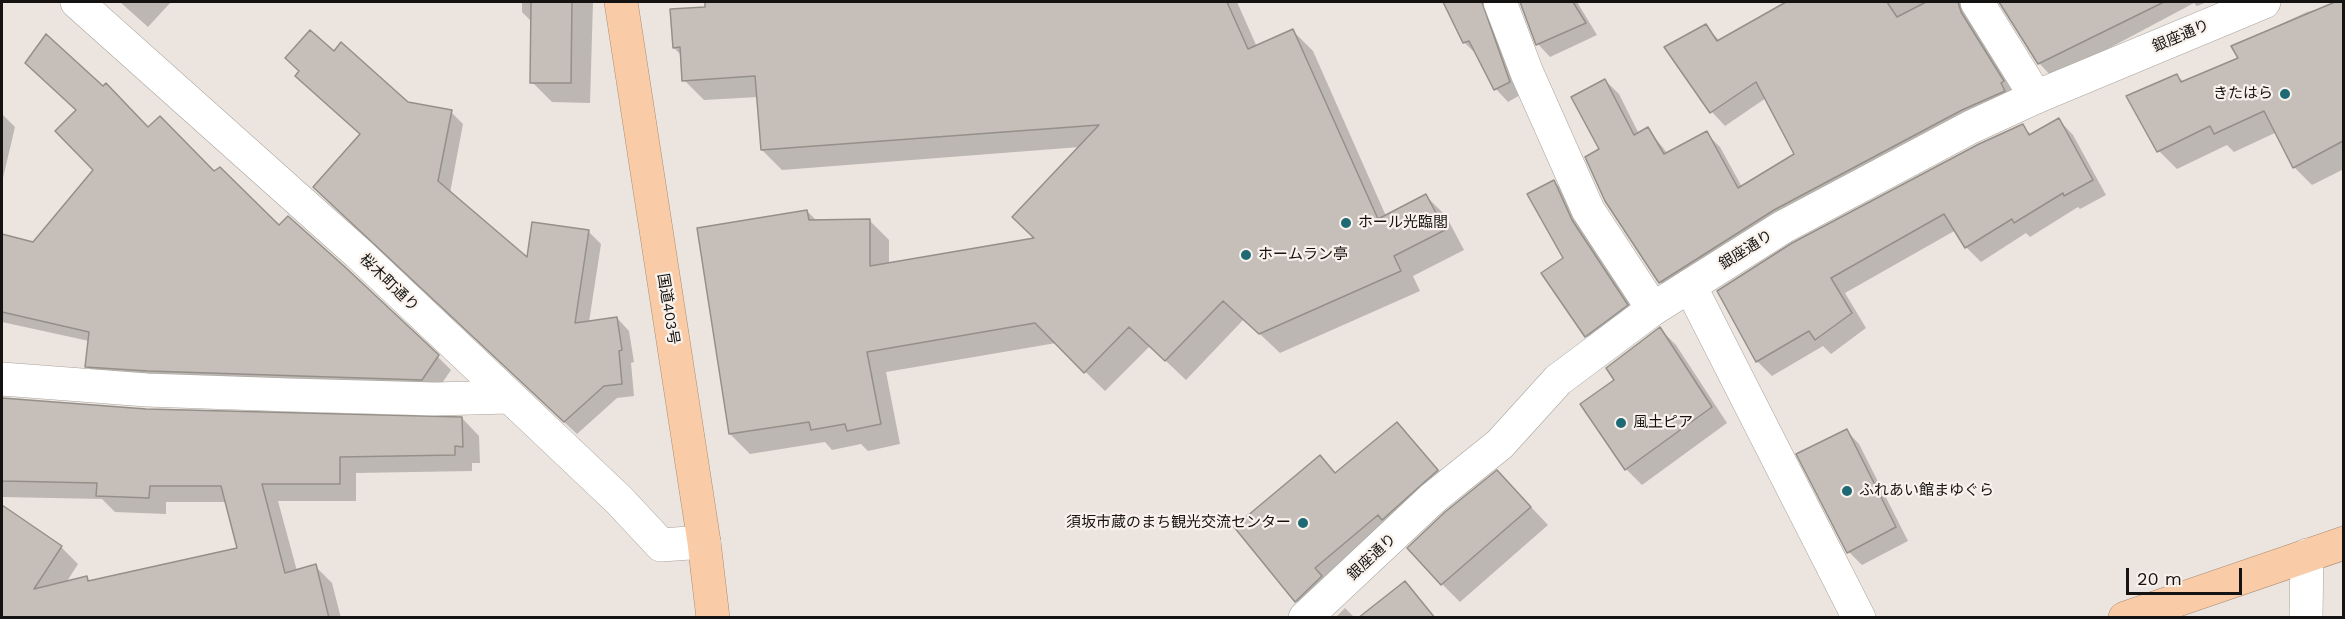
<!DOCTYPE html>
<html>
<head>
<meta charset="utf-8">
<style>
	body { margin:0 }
	#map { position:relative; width:2345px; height:619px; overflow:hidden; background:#ece5df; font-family:"Work Sans",sans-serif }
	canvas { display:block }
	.frame { position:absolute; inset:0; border:3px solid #151311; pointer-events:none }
	.scale { position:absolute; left:2126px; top:568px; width:116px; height:27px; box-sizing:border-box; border:3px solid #151311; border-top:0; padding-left:8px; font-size:18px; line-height:21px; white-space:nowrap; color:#151311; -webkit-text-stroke:4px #f9f2ec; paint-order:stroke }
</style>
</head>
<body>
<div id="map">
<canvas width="2345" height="619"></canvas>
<div class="frame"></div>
<div class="scale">20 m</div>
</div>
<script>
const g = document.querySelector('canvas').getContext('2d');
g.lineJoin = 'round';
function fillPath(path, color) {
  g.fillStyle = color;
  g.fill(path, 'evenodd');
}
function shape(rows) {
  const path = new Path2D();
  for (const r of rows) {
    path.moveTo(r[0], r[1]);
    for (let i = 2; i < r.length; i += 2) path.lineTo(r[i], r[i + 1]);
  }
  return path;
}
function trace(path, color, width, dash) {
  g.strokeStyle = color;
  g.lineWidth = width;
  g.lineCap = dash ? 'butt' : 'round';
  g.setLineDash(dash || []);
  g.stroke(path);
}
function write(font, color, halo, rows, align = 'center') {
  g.font = font + ' "Work Sans","Noto Sans JP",sans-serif';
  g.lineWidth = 4.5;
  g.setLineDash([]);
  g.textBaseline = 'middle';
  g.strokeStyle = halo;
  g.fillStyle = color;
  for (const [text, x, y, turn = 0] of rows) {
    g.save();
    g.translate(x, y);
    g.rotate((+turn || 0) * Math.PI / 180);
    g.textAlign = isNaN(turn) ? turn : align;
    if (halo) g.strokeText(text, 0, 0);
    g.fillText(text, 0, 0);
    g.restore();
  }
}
const shadow = shape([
	[120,2,171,2,148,27],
	[522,2,593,2,590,103,552,102,532,82,532,22,522,12],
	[706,2,1237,2,1257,47,1293,31,1313,51,1386,216,1426,196,1446,216,1464,250,1413,276,1420,291,1280,353,1244,319,1186,380,1150,346,1105,391,1056,343,886,372,900,444,868,451,861,444,832,450,825,442,750,454,730,434,807,211,817,221,869,220,889,240,889,264,1036,239,1080,147,782,170,762,150,758,97,704,100,684,80,682,56,674,48,706,8],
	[1445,2,1499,2,1522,94,1508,102,1496,89,1477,55,1464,42],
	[1520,2,1577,2,1597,35,1550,57,1538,44],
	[1806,2,1969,2,2016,95,1673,296,1660,282,1601,150,1605,80,1619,94,1639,134,1648,129,1668,154,1706,133,1720,147,1742,187,1796,155,1766,98,1725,126,1712,112,1667,47,1705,26,1720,41,1784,15],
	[2001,2,2207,2,2197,6,2194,3,2053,78,2039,63],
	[2344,2,2344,110,2333,114,2344,133,2344,169,2312,185,2294,167,2277,132,2234,152,2227,145,2177,169,2159,151,2177,76,2184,82,2240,59,2233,46,2307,12],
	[334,53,408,103,451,112,463,124,450,193,528,260,588,231,601,244,589,322,617,318,629,331,634,362,631,363,634,396,617,398,577,434,327,200,361,135],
	[2,114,15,127,2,182],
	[2059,120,2073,135,2106,195,2080,209,2078,207,2030,237,2026,233,1981,262,1966,247,1956,230,1845,293,1866,328,1831,354,1823,346,1772,376,1757,361,1719,291,2022,126,2032,135],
	[149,129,214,173,438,357,451,370,436,392,100,379,87,366,89,341,2,322,3,236,34,243],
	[1554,181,1570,198,1643,322,1602,352,1586,336,1565,259],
	[1660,329,1676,345,1727,423,1642,485,1626,469,1616,380],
	[2,399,146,410,462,418,479,436,480,463,472,463,472,471,356,473,356,501,278,501,297,571,315,566,332,583,341,618,2,618,2,507,61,547,78,564,66,583,87,578,91,582,239,549,227,502,166,502,166,514,115,512,102,499,2,497],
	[1397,424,1455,488,1313,618,1296,601,1320,457,1336,473],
	[1846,430,1859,444,1908,541,1862,565,1849,552],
	[1515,490,1548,525,1460,602,1442,584],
	[1405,583,1436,618,1360,618],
	[1345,608,1355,618,1335,618]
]);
const building = shape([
	[531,2,572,2,571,83,530,83,531,2],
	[705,2,1227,2,1248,49,1293,29,1378,219,1426,194,1445,230,1394,256,1401,271,1259,334,1223,301,1165,361,1129,327,1084,373,1035,323,867,352,881,424,847,431,845,424,811,430,809,422,729,434,697,228,807,210,809,220,870,219,870,266,1034,238,1012,217,1099,125,761,150,755,76,682,81,680,47,673,48,670,9,705,7,705,2],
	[1443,2,1482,2,1510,82,1494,90,1469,41,1463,43,1443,2],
	[1520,2,1573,2,1586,23,1536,45,1520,2],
	[1786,2,1887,2,1897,17,1926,2,1958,2,1961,12,2004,81,2001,83,2005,91,1962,110,1774,210,1659,283,1605,201,1585,157,1599,149,1571,97,1605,79,1634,135,1648,127,1664,154,1707,131,1738,188,1794,154,1756,82,1710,113,1664,47,1706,24,1717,41,1786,2],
	[1999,2,2164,2,2038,64,1999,2],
	[2335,2,2343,2,2343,141,2293,168,2264,111,2214,134,2210,126,2157,152,2126,96,2177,74,2181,82,2238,58,2231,46,2335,2],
	[310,30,334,51,341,42,408,102,452,110,438,181,527,257,532,222,589,230,575,323,617,317,622,350,619,351,622,384,604,386,564,422,313,187,360,134,295,76,299,71,285,58,310,30],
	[46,34,103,86,106,83,148,127,160,116,214,171,220,167,279,225,288,216,345,267,439,355,422,380,148,371,85,367,89,332,2,312,2,234,33,242,93,170,55,131,76,110,25,63,46,34],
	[2059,118,2093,180,2064,196,2063,193,2014,223,2012,219,1965,248,1944,214,1831,278,1852,313,1815,340,1809,331,1756,362,1717,291,1792,243,1979,144,2023,124,2029,135,2059,118],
	[1554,180,1572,220,1628,305,1585,337,1541,273,1563,258,1527,194,1554,180],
	[1660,327,1712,407,1625,470,1580,404,1614,380,1606,368,1660,327],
	[2,398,146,409,462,417,463,447,455,446,455,455,340,457,340,484,262,484,285,573,316,564,329,618,2,618,2,505,62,546,34,589,87,576,88,581,237,548,221,486,150,486,149,498,96,496,97,483,2,481,2,398],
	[1397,422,1438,470,1382,520,1378,515,1315,568,1322,576,1295,602,1234,527,1320,455,1335,473,1397,422],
	[1847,429,1896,527,1847,553,1796,454,1847,429],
	[1497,470,1531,507,1441,585,1407,548,1445,512,1497,470],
	[1405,581,1435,618,1358,618,1405,581]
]);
const street = shape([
	[77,2,358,253,619,500,661,545,704,542],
	[1500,2,1527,73,1588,210,1653,309],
	[1977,2,2036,97],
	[1690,286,1859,618],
	[2,379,147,390,291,395,435,399,508,397],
	[2306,618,2307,555]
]);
const secondary = shape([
	[1305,618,1433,498,1500,444,1558,380,1653,309,1783,227,1971,127,2036,97,2264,2]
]);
const highway = shape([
	[621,2,704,542,713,618],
	[2125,618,2344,543]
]);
const markers = [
	[2285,94,6,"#1e6973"],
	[1346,223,6,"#1e6973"],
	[1246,255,6,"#1e6973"],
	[1621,423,6,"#1e6973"],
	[1847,491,6,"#1e6973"],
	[1303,523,6,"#1e6973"]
];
const streetNames = [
	["銀座通り",2181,36,-23],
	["銀座通り",1746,250,-32],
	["桜木町通り",389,283,44],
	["国道403号",668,309,81],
	["銀座通り",1372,557,-43]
];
const poiNames = [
	["きたはら",2273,94,"right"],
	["ホール光臨閣",1358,223],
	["ホームラン亭",1258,255],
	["風土ピア",1633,423],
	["ふれあい館まゆぐら",1859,491],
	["須坂市蔵のまち観光交流センター",1291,523,"right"]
];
fillPath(shadow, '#0003');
fillPath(building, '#c5beb9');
trace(building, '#958f89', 1.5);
trace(street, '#a8a29c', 34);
trace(secondary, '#a8a29c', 34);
trace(highway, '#a98b72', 34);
trace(street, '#fff', 33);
trace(secondary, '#fff', 33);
trace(highway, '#f9cca7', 33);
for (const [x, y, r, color] of markers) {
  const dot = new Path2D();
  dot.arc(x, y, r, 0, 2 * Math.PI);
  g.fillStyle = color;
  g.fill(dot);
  trace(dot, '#f9f2ec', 2);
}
write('15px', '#151311', '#f9f2ec', streetNames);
write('15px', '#151311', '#f9f2ec', poiNames, 'left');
</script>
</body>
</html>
